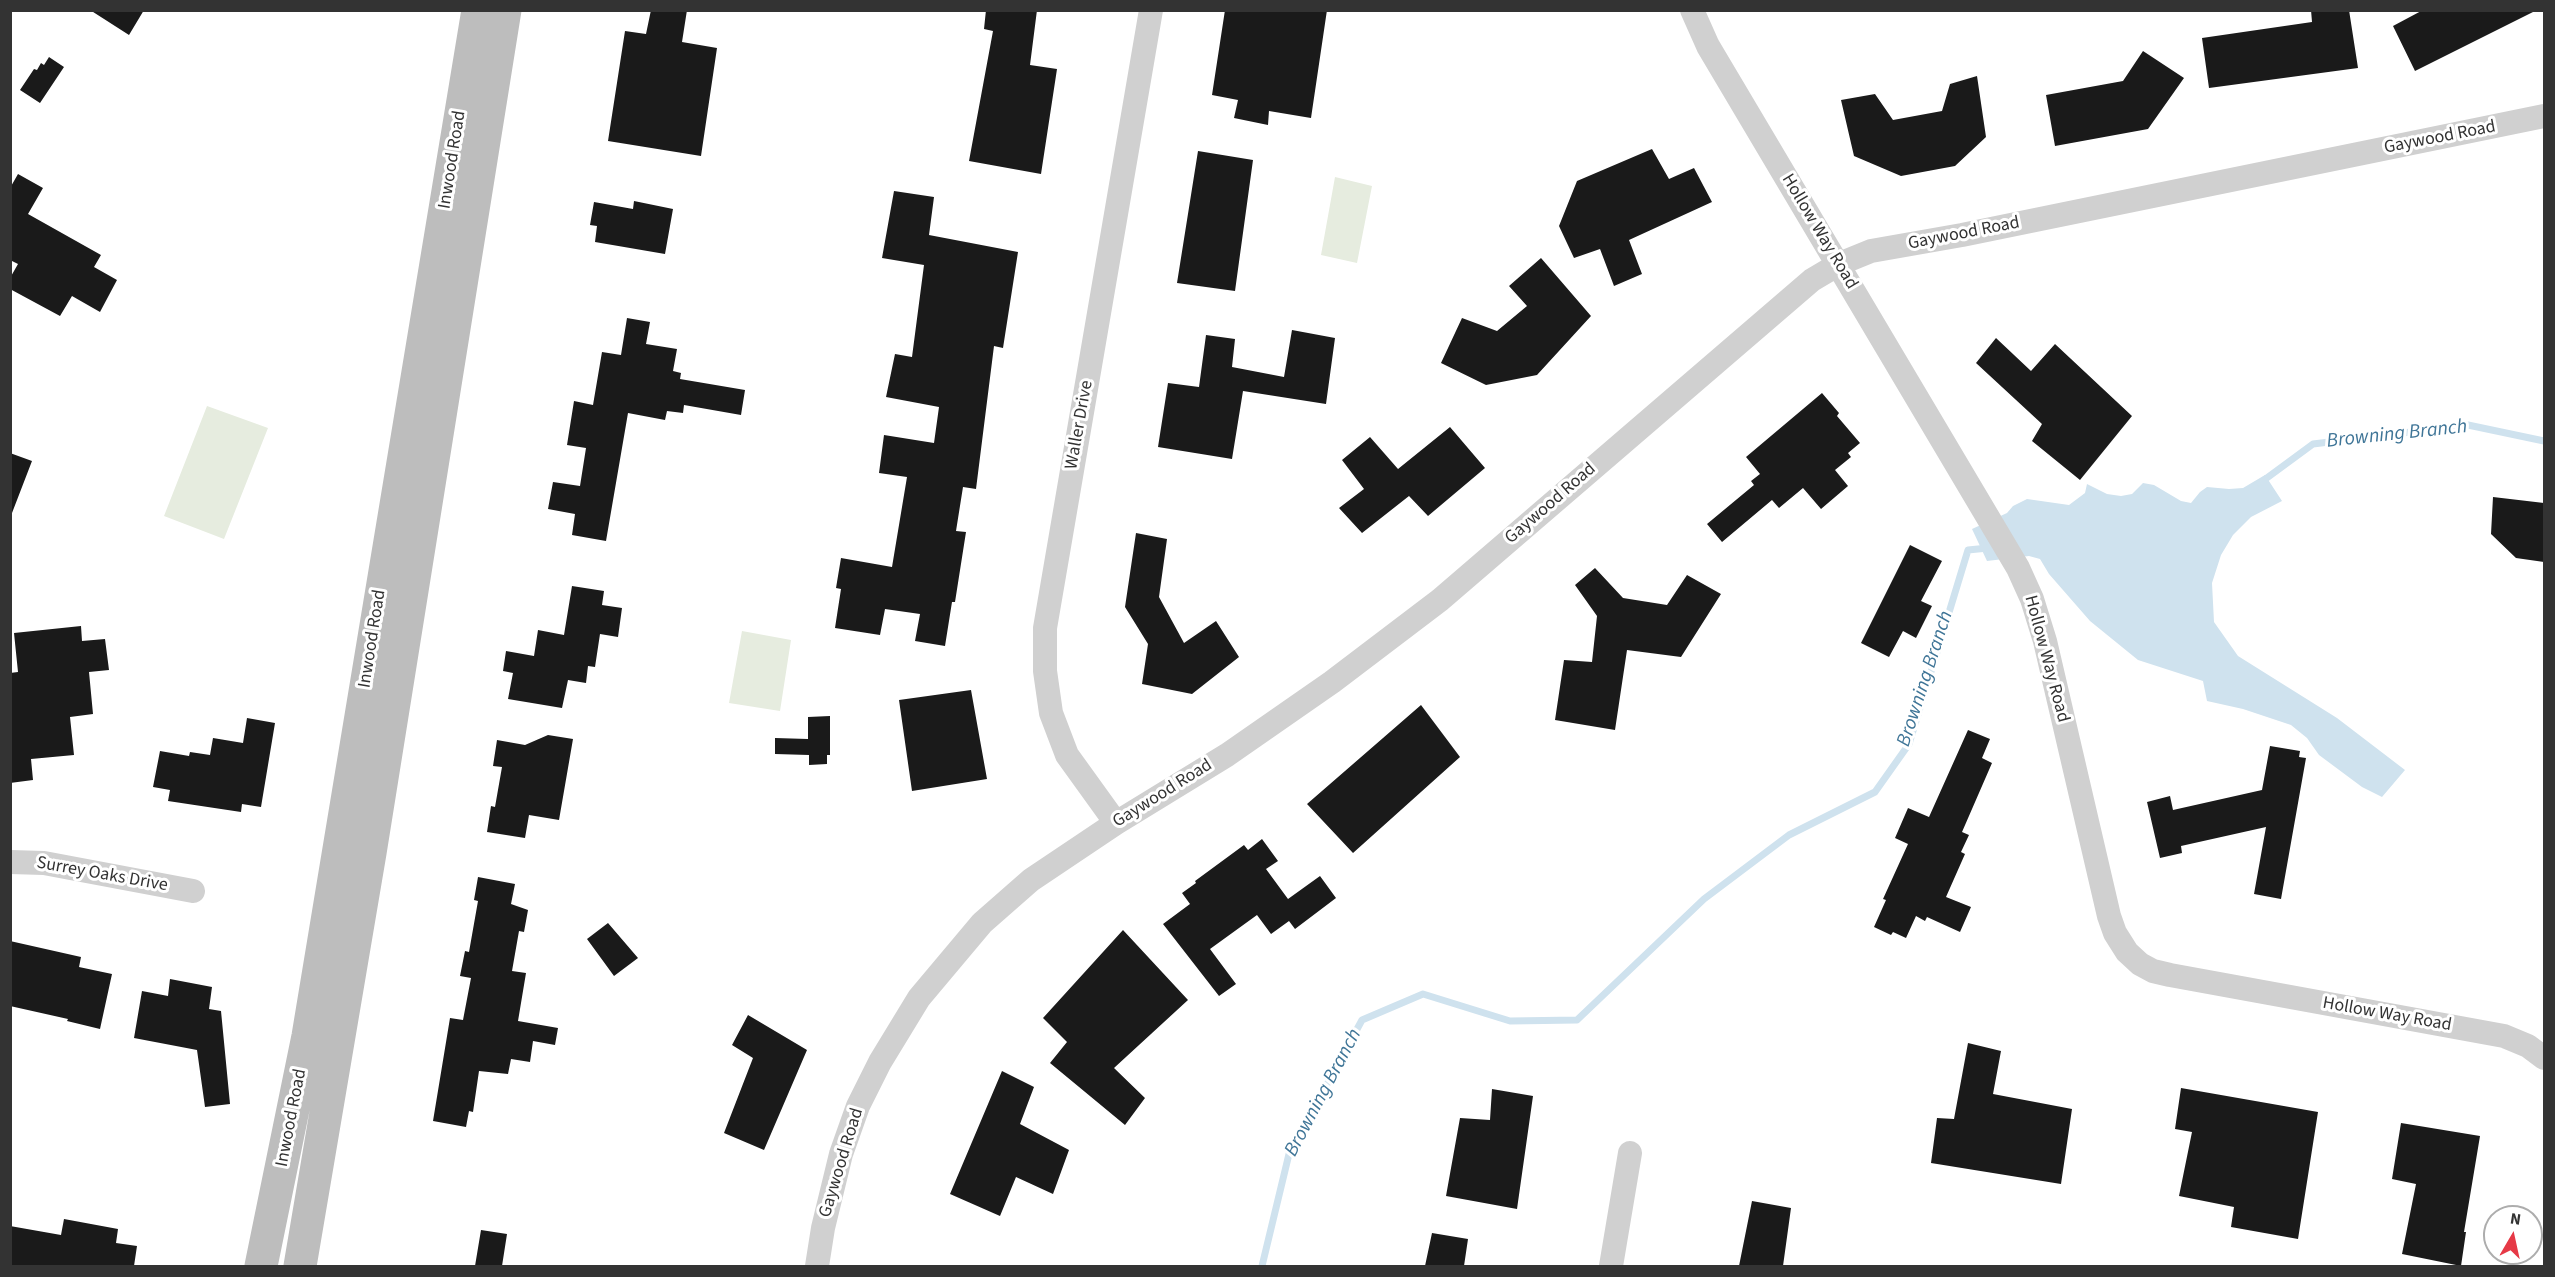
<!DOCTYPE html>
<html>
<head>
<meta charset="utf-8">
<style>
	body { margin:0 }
	#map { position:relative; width:2555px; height:1277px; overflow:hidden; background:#fff; font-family:"Source Sans 3",sans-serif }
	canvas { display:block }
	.frame { position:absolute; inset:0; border:12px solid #333; pointer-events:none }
	.north { position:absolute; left:2483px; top:1205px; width:60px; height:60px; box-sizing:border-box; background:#fff; border:2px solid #adadad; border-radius:50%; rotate:9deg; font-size:16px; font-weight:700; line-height:24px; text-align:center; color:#333 }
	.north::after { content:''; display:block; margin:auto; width:21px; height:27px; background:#e63946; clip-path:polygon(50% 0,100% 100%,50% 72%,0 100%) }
</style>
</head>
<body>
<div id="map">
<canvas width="2555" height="1277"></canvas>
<div class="frame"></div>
<div class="north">N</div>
</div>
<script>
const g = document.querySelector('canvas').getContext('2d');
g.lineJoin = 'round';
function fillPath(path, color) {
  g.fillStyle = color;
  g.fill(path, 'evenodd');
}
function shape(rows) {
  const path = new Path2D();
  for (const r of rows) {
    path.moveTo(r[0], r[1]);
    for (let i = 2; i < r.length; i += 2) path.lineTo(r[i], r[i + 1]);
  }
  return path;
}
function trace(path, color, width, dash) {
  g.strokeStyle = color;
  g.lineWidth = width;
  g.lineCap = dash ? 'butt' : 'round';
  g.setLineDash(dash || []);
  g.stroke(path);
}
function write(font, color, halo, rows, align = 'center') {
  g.font = font + ' "Source Sans 3",sans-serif';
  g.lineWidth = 6;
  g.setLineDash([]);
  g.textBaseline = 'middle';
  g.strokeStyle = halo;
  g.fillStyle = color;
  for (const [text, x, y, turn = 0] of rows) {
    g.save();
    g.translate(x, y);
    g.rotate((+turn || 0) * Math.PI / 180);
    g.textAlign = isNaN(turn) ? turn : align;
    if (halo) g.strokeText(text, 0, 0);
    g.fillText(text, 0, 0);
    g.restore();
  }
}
const green = shape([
	[1335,177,1372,186,1357,263,1321,255],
	[207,406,268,428,224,539,164,516],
	[742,631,791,640,780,711,729,703]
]);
const water = shape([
	[2265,475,2282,501,2251,517,2233,535,2221,555,2212,583,2214,622,2238,656,2337,718,2405,770,2382,797,2362,787,2319,755,2307,738,2291,725,2243,709,2207,701,2203,681,2138,660,2090,621,2049,574,2040,559,2029,556,1987,561,1972,529,2007,513,2013,506,2027,499,2069,505,2085,493,2087,484,2107,494,2121,496,2132,494,2143,483,2154,485,2181,501,2191,503,2200,492,2207,487,2229,489,2243,488]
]);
const stream = shape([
	[2260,483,2313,444,2468,425,2544,441],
	[1262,1266,1289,1154,1362,1020,1423,994,1510,1021,1577,1020,1704,899,1789,835,1875,792,1909,744,1968,550,1988,548]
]);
const building = shape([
	[90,10,144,10,129,35],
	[651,10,687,10,682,42,717,48,701,156,608,141,625,31,646,34],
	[986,10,1037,10,1030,65,1057,69,1041,174,969,161,993,31,984,29],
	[1225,10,1327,10,1311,118,1269,111,1268,125,1234,118,1238,100,1212,95],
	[2311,10,2349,10,2358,68,2209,88,2202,38,2312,22],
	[2423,10,2537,10,2415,71,2393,26],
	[2143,51,2184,78,2148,129,2055,146,2046,95,2123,81],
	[49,57,64,67,40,103,20,90,34,69,37,70,41,63,44,65],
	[1977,76,1986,137,1955,166,1901,176,1854,156,1841,100,1875,94,1893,120,1942,111,1950,84],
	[1652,149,1669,179,1694,168,1712,202,1629,240,1642,274,1614,286,1600,249,1574,258,1559,226,1577,181],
	[1198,151,1253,160,1235,291,1177,283],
	[18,174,43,188,28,214,101,255,94,267,117,280,100,312,72,296,60,316,10,289,10,278,18,264,10,260,10,188],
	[894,191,934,197,929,235,1018,252,1003,348,994,346,976,489,963,487,956,531,966,532,955,602,952,602,945,646,915,641,920,614,885,609,880,635,835,628,841,589,836,588,841,558,892,567,907,477,879,473,884,435,934,443,939,407,886,397,895,354,912,357,924,265,882,258],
	[634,201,673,209,665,254,595,242,597,226,590,225,594,202,633,209],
	[1541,258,1591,316,1537,375,1486,385,1441,363,1462,318,1497,331,1527,306,1509,286],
	[627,318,650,322,646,344,677,349,673,371,681,373,680,379,745,390,741,415,684,405,683,413,667,411,665,420,628,413,606,541,572,535,575,514,548,509,553,482,580,486,586,448,567,445,574,401,593,405,602,352,621,355],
	[1292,330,1335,338,1326,404,1243,391,1232,459,1158,447,1168,383,1199,387,1206,335,1235,339,1232,367,1284,377],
	[1996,338,2031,371,2055,344,2132,416,2080,480,2032,441,2042,424,1976,363],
	[1822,393,1839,413,1837,416,1860,443,1848,453,1851,457,1835,470,1848,486,1821,509,1803,488,1779,508,1772,500,1722,542,1707,524,1754,485,1751,481,1760,474,1746,457],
	[1450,427,1485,468,1428,516,1409,496,1362,533,1339,508,1364,489,1342,460,1370,437,1398,469],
	[10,453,32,461,12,513,10,513],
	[2493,497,2544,503,2544,562,2516,558,2491,534],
	[1136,533,1167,539,1159,597,1184,643,1216,621,1239,657,1192,694,1142,684,1148,644,1125,607],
	[1910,545,1942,561,1921,601,1932,606,1916,638,1903,631,1889,657,1861,643],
	[1595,568,1623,598,1667,605,1687,575,1721,594,1681,657,1627,650,1615,730,1555,720,1564,660,1592,662,1597,616,1575,585],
	[572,586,604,591,602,605,622,608,618,637,600,634,595,667,588,666,586,683,568,680,562,708,508,699,513,673,503,671,506,651,534,656,538,630,564,635],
	[81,626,82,641,105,639,109,670,89,672,93,714,70,717,74,755,31,759,33,780,10,783,10,673,18,672,14,633],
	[971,690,987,779,912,791,899,700],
	[1421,705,1460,757,1353,853,1307,804],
	[830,716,830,755,827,755,827,764,809,765,809,755,775,754,775,738,808,739,808,717],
	[247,718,275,723,261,807,242,804,241,812,168,801,170,790,153,787,160,751,189,756,190,752,210,755,213,738,243,743],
	[1968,730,1990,739,1982,758,1992,763,1962,832,1969,835,1961,852,1965,854,1946,897,1971,907,1960,932,1927,917,1925,921,1916,916,1906,938,1893,932,1891,935,1874,927,1886,900,1883,899,1908,844,1895,838,1908,808,1929,817],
	[548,735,573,739,559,820,529,815,525,838,487,832,491,806,495,807,502,767,493,766,497,740,525,745],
	[2270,746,2300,751,2299,757,2306,758,2281,899,2254,894,2266,827,2181,846,2182,853,2160,858,2147,802,2170,796,2173,810,2262,790],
	[1262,839,1278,861,1266,869,1288,899,1320,876,1336,898,1295,929,1289,921,1271,934,1257,915,1210,949,1236,984,1219,996,1163,924,1190,904,1182,893,1196,883,1195,881,1244,845,1248,850],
	[478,877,515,884,511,904,528,910,524,932,519,931,512,971,526,973,518,1021,558,1028,555,1045,533,1041,530,1062,511,1059,508,1074,479,1071,473,1112,469,1111,466,1127,433,1121,450,1018,463,1020,471,978,460,976,465,951,469,952,478,901,474,900],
	[608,923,638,958,614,976,587,939],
	[1123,930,1188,1000,1114,1068,1145,1098,1125,1125,1050,1063,1067,1042,1043,1018],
	[10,941,81,957,79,967,112,974,100,1029,67,1021,68,1019,10,1006],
	[170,979,212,987,209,1009,221,1011,230,1104,205,1107,197,1050,134,1038,142,991,168,996],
	[748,1015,807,1050,764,1150,724,1133,753,1058,732,1045],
	[1968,1043,2001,1051,1993,1094,2072,1109,2061,1184,1931,1163,1937,1118,1954,1119],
	[1002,1071,1034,1087,1020,1124,1069,1150,1053,1194,1016,1177,1000,1216,950,1194],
	[2181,1088,2318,1112,2298,1239,2231,1227,2234,1207,2179,1196,2192,1132,2175,1129],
	[1492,1089,1533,1096,1517,1209,1446,1196,1460,1118,1490,1120],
	[2401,1123,2480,1136,2464,1232,2466,1232,2461,1266,2402,1254,2416,1184,2392,1179],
	[1752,1201,1791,1208,1783,1266,1739,1266],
	[64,1219,118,1229,116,1243,137,1246,134,1266,10,1266,10,1226,61,1235],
	[481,1230,507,1234,502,1266,475,1266],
	[1432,1233,1468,1239,1464,1266,1425,1266]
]);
const street = shape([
	[1692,10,1708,46,2018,568,2032,599,2045,641,2109,916,2115,933,2127,952,2140,964,2153,971,2170,975,2504,1036,2528,1046,2544,1058],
	[1116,823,1067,755,1051,713,1045,671,1045,628,1151,10],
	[10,862,44,863,193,891],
	[817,1266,823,1228,841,1154,858,1106,880,1062,919,998,982,923,1031,880,1116,823,1227,755,1332,682,1440,600,1812,280,1839,264,1871,251,1962,235,2544,116],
	[1611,1266,1630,1153]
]);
const secondary = shape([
	[261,1266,308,1036,478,10],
	[300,1266,370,853,505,10]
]);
const streetNames = [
	["Gaywood Road",2440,138,-11],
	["Inwood Road",453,160,-81],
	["Hollow Way Road",1819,232,59],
	["Gaywood Road",1964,234,-11],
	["Waller Drive",1080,425,-80],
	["Gaywood Road",1551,504,-41],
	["Inwood Road",373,639,-81],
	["Hollow Way Road",2046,659,75],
	["Gaywood Road",1163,794,-32],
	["Surrey Oaks Drive",102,875,10],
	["Hollow Way Road",2387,1015,10],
	["Inwood Road",292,1118,-79],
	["Gaywood Road",842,1163,-73]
];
const waterNames = [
	["Browning Branch",2397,435,-6],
	["Browning Branch",1926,679,-72],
	["Browning Branch",1324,1093,-62]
];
fillPath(green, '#e6ecdf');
fillPath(water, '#cfe2ee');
trace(stream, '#cfe2ee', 7);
fillPath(building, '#1a1a1a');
trace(street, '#d0d0d0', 24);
trace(secondary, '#bdbdbd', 33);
write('18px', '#333', '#fff', streetNames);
write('italic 20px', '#3f7597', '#fff', waterNames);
</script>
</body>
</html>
